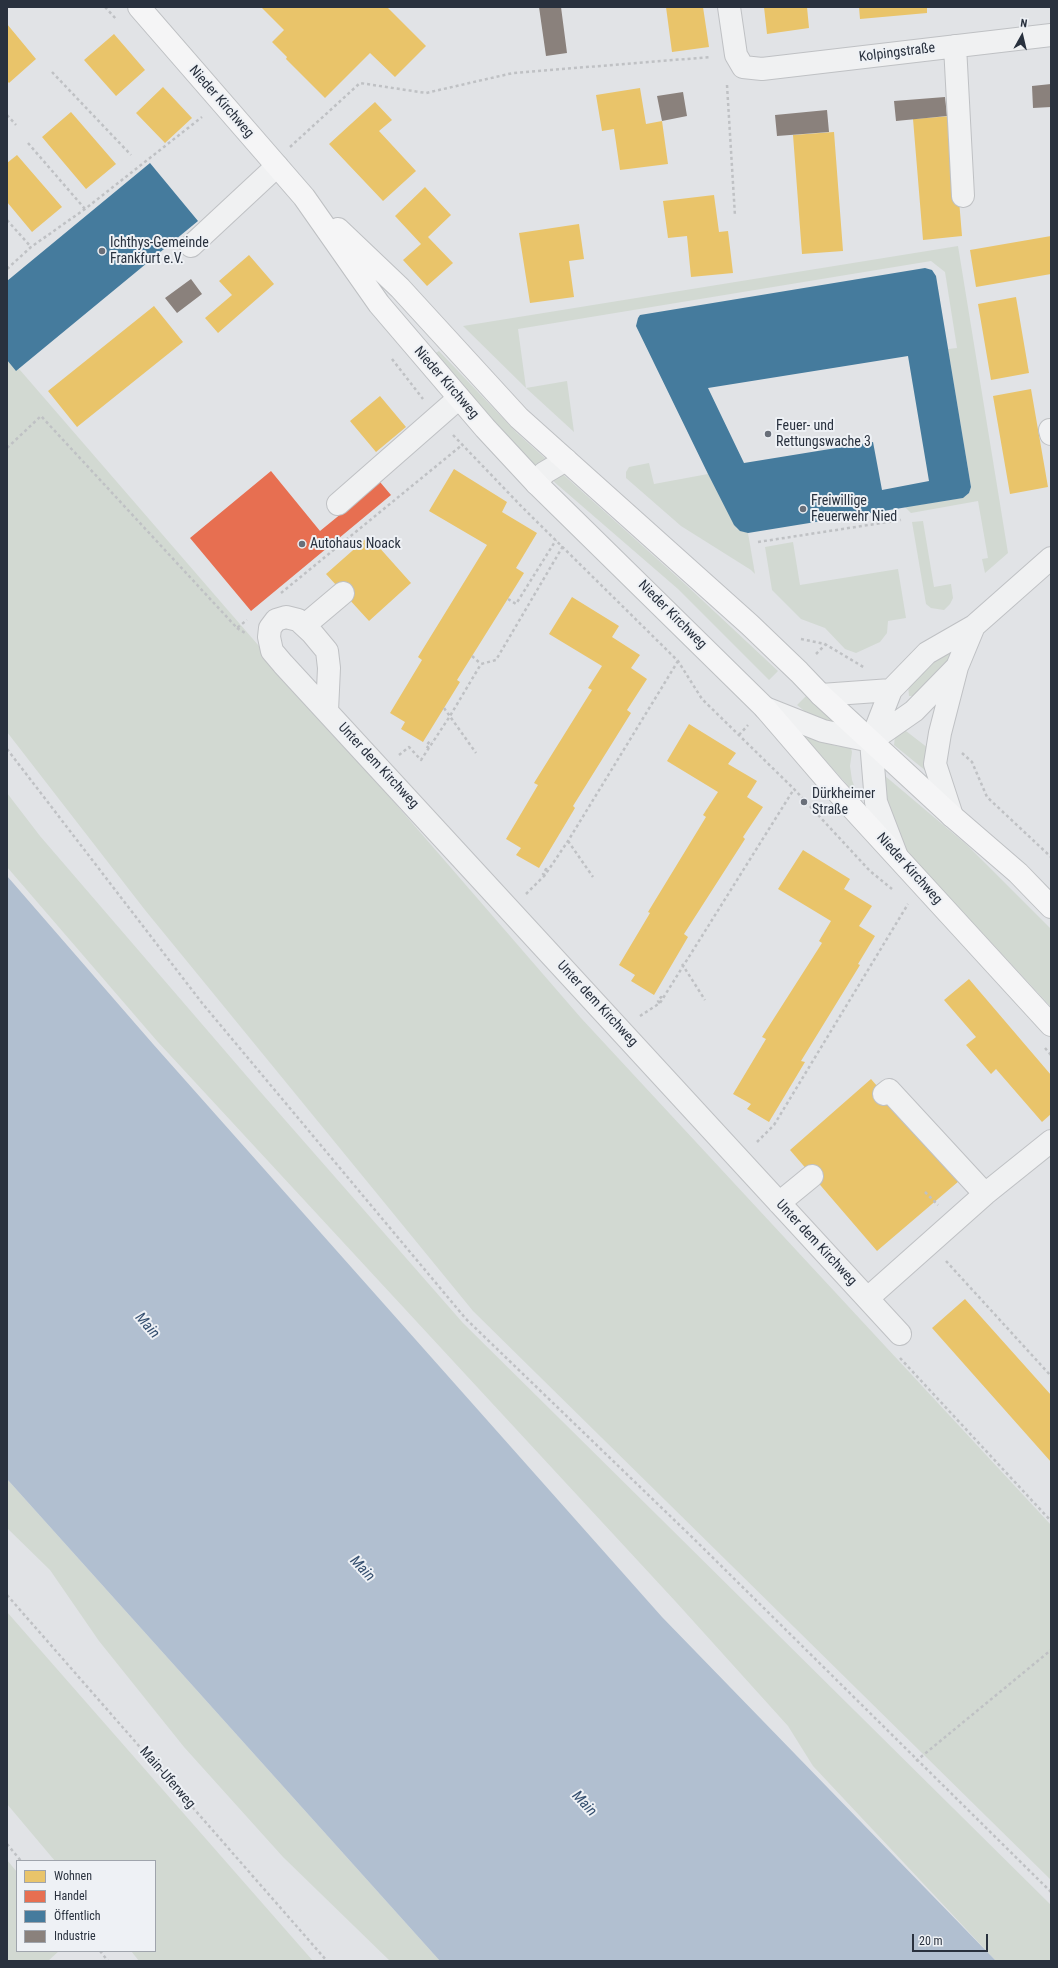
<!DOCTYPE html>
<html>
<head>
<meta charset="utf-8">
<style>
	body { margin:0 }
	#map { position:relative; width:1058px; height:1968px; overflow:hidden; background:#e1e3e6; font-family:"Roboto Condensed",sans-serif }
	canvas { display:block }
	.frame { position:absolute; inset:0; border:8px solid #29313e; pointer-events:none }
	.legend { position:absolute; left:16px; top:1860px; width:140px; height:92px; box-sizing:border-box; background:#eef1f5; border:1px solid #9fa4ac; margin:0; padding:5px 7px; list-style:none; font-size:12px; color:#29313e }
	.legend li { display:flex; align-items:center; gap:8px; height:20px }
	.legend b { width:20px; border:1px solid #9fa4ac }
	.north { position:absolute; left:1002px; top:16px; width:40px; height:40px; -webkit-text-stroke:3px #eef1f5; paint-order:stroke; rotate:8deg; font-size:11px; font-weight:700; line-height:16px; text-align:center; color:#29313e }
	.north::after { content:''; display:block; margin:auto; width:14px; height:18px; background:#29313e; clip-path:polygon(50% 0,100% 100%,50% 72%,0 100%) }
	.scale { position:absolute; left:912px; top:1934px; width:76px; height:18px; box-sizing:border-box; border:2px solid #29313e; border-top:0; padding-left:5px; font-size:12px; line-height:14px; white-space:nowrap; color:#29313e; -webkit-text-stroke:3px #eef1f5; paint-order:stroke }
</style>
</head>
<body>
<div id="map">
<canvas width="1058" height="1968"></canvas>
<div class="frame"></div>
<ul class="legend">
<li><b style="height:11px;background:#e9c46a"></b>Wohnen</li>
<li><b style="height:11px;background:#e76f51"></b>Handel</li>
<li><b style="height:11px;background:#457b9d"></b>Öffentlich</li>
<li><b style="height:11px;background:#8a817c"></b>Industrie</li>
</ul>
<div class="north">N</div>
<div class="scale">20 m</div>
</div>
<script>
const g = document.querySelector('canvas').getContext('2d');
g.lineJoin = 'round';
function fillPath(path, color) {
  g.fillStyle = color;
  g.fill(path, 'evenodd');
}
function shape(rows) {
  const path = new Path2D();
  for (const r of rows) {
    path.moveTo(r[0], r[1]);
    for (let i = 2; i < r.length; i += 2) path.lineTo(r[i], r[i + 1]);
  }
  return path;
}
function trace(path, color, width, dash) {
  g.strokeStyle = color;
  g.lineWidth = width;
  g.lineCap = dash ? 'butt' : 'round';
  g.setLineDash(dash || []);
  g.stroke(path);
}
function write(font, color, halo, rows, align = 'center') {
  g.font = font + ' "Roboto Condensed",sans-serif';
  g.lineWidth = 4;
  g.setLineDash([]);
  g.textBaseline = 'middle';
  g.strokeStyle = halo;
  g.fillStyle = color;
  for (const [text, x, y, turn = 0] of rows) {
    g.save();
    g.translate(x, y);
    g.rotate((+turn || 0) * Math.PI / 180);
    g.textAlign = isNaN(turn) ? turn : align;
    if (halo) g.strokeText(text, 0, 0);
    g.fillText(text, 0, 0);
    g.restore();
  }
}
const green = shape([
	[958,246,1008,553,985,573,982,559,988,558,978,501,911,513,905,507,963,498,969,493,971,487,948,349,957,348,945,272,931,261,518,329,526,388,567,381,574,432,526,388,463,326],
	[439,351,517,433,685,584,778,671,769,680,678,589,508,442,434,354],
	[7,355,581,1018,1051,1525,1051,1880,473,1311,145,910,7,732],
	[649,463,654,484,708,474,737,529,748,533,755,574,751,570,681,526,626,478,626,472,629,467],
	[923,521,934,587,951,584,953,598,950,604,944,610,931,608,926,604,912,522],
	[793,542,800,585,898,569,906,618,888,621,887,633,880,642,856,653,845,649,825,628,801,619,772,590,765,547],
	[948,648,957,655,919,696,909,696,908,685],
	[806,696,838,726,818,722,797,705],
	[900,731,906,731,928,748,926,771,894,745,895,737],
	[802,734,836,746,851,748,852,752,850,766,852,780,859,798],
	[878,770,967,845,1051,929,1051,1007,897,841],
	[7,793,40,836,257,1088,463,1323,1051,1905,1051,1961,996,1961,813,1766,788,1726,676,1602,157,1041,7,867],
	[7,1479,440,1961,390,1961,283,1857,184,1747,99,1641,50,1570,7,1528],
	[7,1612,313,1961,139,1961,131,1951,155,1951,155,1861,55,1861,7,1804],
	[7,1860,17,1872,17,1951,59,1951,48,1961,7,1961]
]);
const water = shape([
	[7,876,153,1044,662,1617,996,1961,440,1961,7,1479]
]);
const homes = shape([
	[261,7,387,7,426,46,395,77,370,53,325,98,286,59,287,57,272,42,284,30],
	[666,7,703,7,709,47,672,52],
	[764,7,807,7,809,28,767,34],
	[859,7,927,7,927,13,860,19],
	[7,24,36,59,9,83,7,81],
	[114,34,145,70,116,96,84,60],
	[163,87,192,118,165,143,136,113],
	[640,88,646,124,662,121,668,164,620,170,614,129,602,131,596,95],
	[375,102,392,120,379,131,416,171,383,201,329,144],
	[71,112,116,164,86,189,42,137],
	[952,116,962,236,923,240,913,119],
	[834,132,843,251,802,254,793,135],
	[17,155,62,207,32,232,7,202,7,163],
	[425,187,451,215,428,237,453,263,427,286,403,260,421,244,395,216],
	[714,195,719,232,728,231,733,273,691,277,687,236,668,238,663,201],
	[579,224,584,259,569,261,574,297,530,303,519,233],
	[1051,236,1051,274,976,287,970,250],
	[249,255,274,284,218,333,205,318,232,295,219,281],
	[1016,297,1029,373,991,380,978,304],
	[154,306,183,342,77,427,48,391],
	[1031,389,1048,487,1010,494,993,396],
	[380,396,406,427,376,452,350,421],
	[454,469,507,502,502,512,537,533,516,568,524,573,457,680,460,682,423,742,401,729,405,722,390,713,422,660,418,657,487,545,429,511],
	[369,536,411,583,369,621,326,574],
	[572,597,619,626,612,637,640,655,631,668,647,679,627,710,631,713,573,806,575,808,539,868,516,855,521,848,506,839,538,785,534,783,592,690,588,688,602,666,549,634],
	[689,724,736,753,728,764,757,781,747,797,763,807,743,837,745,839,684,934,688,937,654,995,631,981,635,975,619,965,650,913,648,912,706,817,703,815,718,792,667,761],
	[803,850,850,879,844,889,872,906,859,926,875,936,858,964,860,965,801,1061,805,1062,769,1122,747,1109,751,1104,733,1094,766,1039,762,1037,822,943,819,941,831,921,778,889],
	[969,979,1051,1075,1051,1114,1042,1122,996,1069,991,1074,966,1045,976,1037,944,1000],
	[871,1079,959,1181,877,1251,790,1150],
	[965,1299,1051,1395,1051,1462,932,1328]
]);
const shops = shape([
	[271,471,320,531,380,482,391,495,251,611,190,538]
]);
const public = shape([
	[150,163,198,221,16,371,7,360,7,281],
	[925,268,932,270,936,276,971,487,969,493,963,498,748,533,740,531,734,525,708,474,636,326,638,318,640,315],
	[908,356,929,481,882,490,873,442,744,463,708,388]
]);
const industry = shape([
	[539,7,561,7,567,53,546,56],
	[1051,84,1051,107,1033,108,1032,86],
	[683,92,687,116,662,121,657,96],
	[945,97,947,116,896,121,894,101],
	[827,110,829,132,777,136,775,115],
	[191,279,202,294,177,313,165,298]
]);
const path = shape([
	[105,7,117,20],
	[52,72,131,155],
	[727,85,735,216],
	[7,115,16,125],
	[28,143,85,209],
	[290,147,360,83,426,93,513,73,711,57],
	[7,220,31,247],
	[7,269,31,247,85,209,202,117],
	[392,359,423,399],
	[453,435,522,507,678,661,702,699,794,789,870,871,892,889],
	[7,448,41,416,237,628,247,620],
	[758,542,901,520],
	[281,593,462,445],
	[508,599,516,604,556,540],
	[237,628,245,633],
	[801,639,825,644,865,668],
	[816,654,825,645],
	[472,656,481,664],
	[444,708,476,753],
	[739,735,748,725],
	[429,748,426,746,430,741,432,742],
	[7,749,202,1003,466,1319,696,1541,1051,1892],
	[962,753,972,762,987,797,1051,857],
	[399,755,409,747,421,760,450,716,481,664,496,660,563,546],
	[568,841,593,877],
	[545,875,543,874,546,869,548,871],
	[526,894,545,875,568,841,678,661],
	[682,964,705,1000],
	[660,1003,658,1001,661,997,663,998],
	[640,1016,660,1003,794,789],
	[1045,1048,1051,1055],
	[757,1142,774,1125,908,904],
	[925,1192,938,1205],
	[946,1261,1051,1376],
	[900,1358,1051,1521],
	[7,1595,327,1961],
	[916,1761,1051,1650],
	[7,1844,21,1861],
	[100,1951,108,1961]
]);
const minor = shape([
	[729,7,736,55,743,67,762,69,1051,35],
	[955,46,963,196],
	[191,246,277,166],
	[1050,430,1051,434],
	[537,484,544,473,566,460],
	[338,504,459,398],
	[305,625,343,593],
	[821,695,891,690],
	[765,708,823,731,871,741,914,711,957,667],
	[327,711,329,668,327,651,312,633,298,620,286,617,276,620,270,628,269,637,272,651,283,664,900,1334],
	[952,816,935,764,940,733,957,667,974,626],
	[896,854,876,802,871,741,891,690,927,653,974,626,1051,558],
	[884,1094,889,1090,985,1194],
	[779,1203,812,1176],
	[868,1298,985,1194,1051,1141]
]);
const major = shape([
	[139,7,304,197,379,304,485,428,537,484,765,708,833,787,1051,1025],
	[338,229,400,288,519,418,750,625,799,672,821,695,952,816,1018,873,1051,907]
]);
const markers = [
	[102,251,4,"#696f79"],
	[768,434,4,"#696f79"],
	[803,509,4,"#696f79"],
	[302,544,4,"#696f79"],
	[804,802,4,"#696f79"]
];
const streetNames = [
	["Kolpingstraße",897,53,-7],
	["Nieder Kirchweg",221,102,49],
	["Nieder Kirchweg",446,383,49],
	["Nieder Kirchweg",672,615,45],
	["Unter dem Kirchweg",378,766,47],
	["Nieder Kirchweg",909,869,48],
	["Unter dem Kirchweg",597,1004,47],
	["Unter dem Kirchweg",816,1243,47],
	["Main-Uferweg",167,1778,49]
];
const poiNames = [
	["Ichthys-Gemeinde",110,243],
	["Frankfurt e.V.",110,259],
	["Feuer- und",776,426],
	["Rettungswache 3",776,442],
	["Freiwillige",811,501],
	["Feuerwehr Nied",811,517],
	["Autohaus Noack",310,544],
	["Dürkheimer",812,794],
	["Straße",812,810]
];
const waterNames = [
	["Main",147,1326,49],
	["Main",362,1569,47],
	["Main",584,1804,47]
];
fillPath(green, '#d2d9d2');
fillPath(water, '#b1bfd0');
fillPath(homes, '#e9c46a');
fillPath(shops, '#e76f51');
fillPath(public, '#457b9d');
fillPath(industry, '#8a817c');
trace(minor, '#bfc1c4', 24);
trace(major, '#bec0c3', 24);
trace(path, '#bfc1c4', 2.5, [3, 3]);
trace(minor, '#f0f1f2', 22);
trace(major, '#f5f5f6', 22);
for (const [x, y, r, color] of markers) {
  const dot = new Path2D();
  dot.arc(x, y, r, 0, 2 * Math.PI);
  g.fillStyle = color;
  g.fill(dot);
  trace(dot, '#eef1f5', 1.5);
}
write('14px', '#29313e', '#eef1f5', streetNames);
write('14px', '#29313e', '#eef1f5', poiNames, 'left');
write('italic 15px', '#354f6f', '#eef1f5', waterNames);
</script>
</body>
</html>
